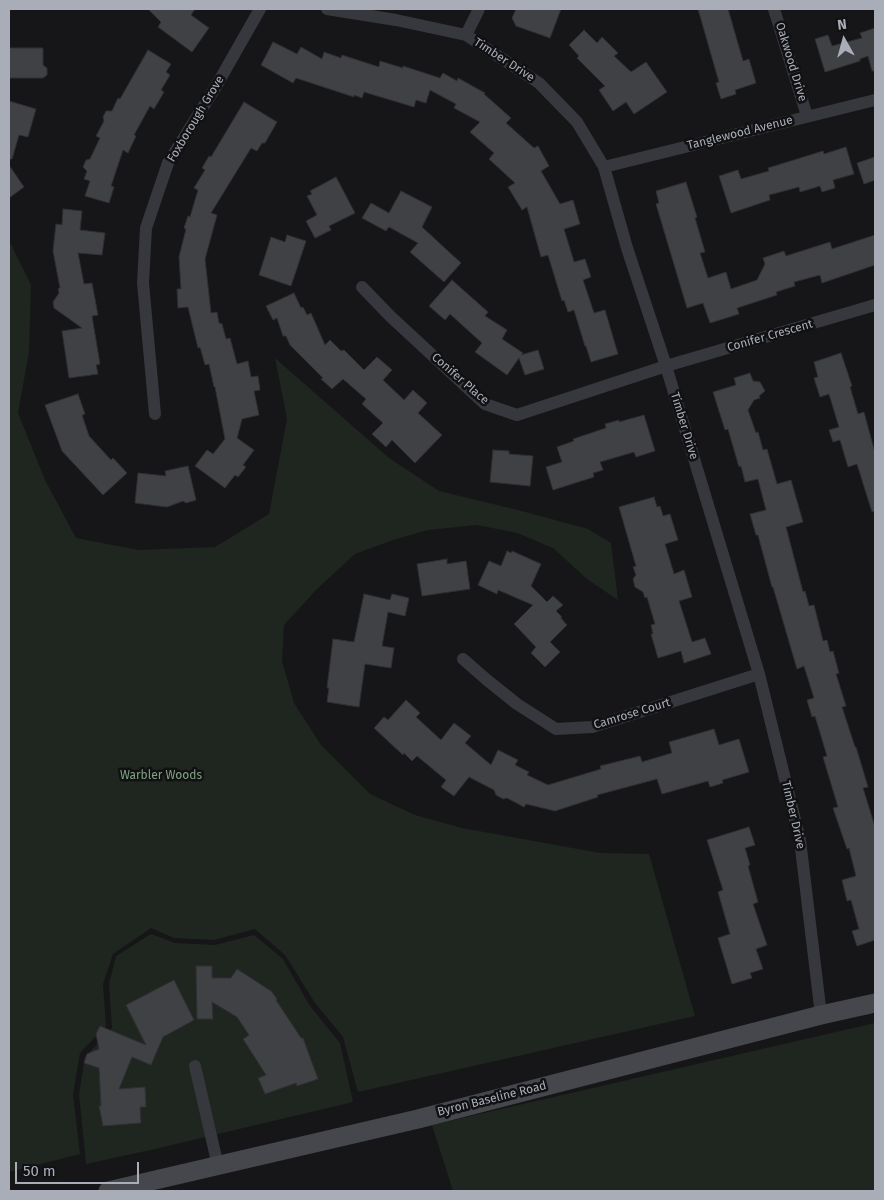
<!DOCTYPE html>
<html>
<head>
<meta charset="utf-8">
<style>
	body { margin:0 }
	#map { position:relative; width:884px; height:1200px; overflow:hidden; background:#161618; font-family:"Fira Sans",sans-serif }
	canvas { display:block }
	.frame { position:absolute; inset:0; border:10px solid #a8adb8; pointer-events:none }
	.north { position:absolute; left:819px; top:15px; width:50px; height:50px; -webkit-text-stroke:4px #111113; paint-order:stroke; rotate:353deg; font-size:14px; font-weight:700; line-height:20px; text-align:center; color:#a8adb8 }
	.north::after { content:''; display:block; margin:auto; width:18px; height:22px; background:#a8adb8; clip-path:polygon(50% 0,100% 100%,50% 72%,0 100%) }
	.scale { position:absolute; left:15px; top:1162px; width:124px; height:22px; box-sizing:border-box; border:2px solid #a8adb8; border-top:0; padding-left:6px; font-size:15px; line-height:18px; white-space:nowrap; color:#a8adb8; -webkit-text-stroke:4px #111113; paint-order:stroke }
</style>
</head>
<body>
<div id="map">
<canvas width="884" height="1200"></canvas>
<div class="frame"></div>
<div class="north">N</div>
<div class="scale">50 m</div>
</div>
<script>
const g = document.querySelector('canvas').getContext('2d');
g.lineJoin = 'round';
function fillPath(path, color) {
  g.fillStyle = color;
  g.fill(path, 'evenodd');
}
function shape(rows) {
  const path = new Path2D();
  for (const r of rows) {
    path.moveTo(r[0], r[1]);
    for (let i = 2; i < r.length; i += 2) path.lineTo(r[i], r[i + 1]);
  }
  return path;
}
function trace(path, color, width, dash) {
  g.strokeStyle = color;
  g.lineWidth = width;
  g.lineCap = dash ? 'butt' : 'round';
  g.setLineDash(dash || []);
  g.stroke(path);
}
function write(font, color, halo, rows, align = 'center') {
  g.font = font + ' "Fira Sans",sans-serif';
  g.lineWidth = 5;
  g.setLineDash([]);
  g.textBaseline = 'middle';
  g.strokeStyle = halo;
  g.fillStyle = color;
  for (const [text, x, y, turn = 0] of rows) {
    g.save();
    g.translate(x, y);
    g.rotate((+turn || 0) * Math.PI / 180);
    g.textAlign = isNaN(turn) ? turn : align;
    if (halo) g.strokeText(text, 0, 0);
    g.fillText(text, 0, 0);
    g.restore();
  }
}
const green = shape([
	[9,244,11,244,31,285,29,352,18,413,45,480,76,538,139,550,215,547,269,514,287,419,275,358,389,458,439,491,518,510,588,529,611,543,618,600,587,579,553,548,517,533,477,525,428,530,396,539,355,554,317,589,284,625,282,661,294,703,321,745,370,794,415,815,462,828,600,853,649,854,695,1016,358,1092,343,1037,315,1003,285,955,255,929,214,940,174,938,151,928,113,954,103,984,106,1026,80,1053,73,1095,80,1154,9,1172],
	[151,934,175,943,215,945,254,935,283,959,310,1006,340,1043,353,1102,155,1149,86,1164,79,1094,85,1057,112,1028,109,984,116,956],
	[875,1023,875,1191,453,1191,432,1125]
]);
const building = shape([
	[148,9,195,9,191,15,209,28,192,52,158,27,161,22,148,9],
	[516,9,561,9,550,38,516,26,512,18,516,9],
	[698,9,728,9,743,61,749,59,756,83,735,90,736,94,721,99,716,83,719,82,698,9],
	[875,28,875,71,872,71,868,56,860,59,860,61,825,72,815,39,828,35,832,46,862,38,860,33,875,28],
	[584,30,597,43,602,37,618,53,614,56,631,72,646,62,667,92,634,114,626,102,613,111,599,90,605,86,577,58,579,56,569,45,584,30],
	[273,42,297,54,301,47,322,59,324,52,341,58,342,55,379,67,380,61,403,68,403,66,440,78,443,73,457,81,458,78,485,93,484,94,511,118,506,123,534,148,538,146,549,166,541,171,560,204,573,200,580,224,564,229,574,262,585,259,591,277,583,280,594,313,605,310,618,354,591,362,586,346,585,346,574,310,568,312,564,300,562,301,548,255,541,257,527,207,522,210,508,187,515,183,489,159,494,153,470,132,480,122,454,108,456,104,430,90,426,103,416,100,414,107,364,92,362,98,354,95,354,97,296,78,293,83,261,65,273,42],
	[9,48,43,48,43,65,47,68,47,75,43,78,9,78,9,48],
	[148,50,171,64,166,72,170,75,161,90,164,92,154,109,150,106,134,135,136,136,128,153,123,150,111,186,114,187,109,203,85,196,90,181,84,179,87,171,83,167,86,160,90,159,100,138,96,136,104,121,103,117,106,111,112,111,118,98,120,99,148,50],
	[9,101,36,109,28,137,19,135,12,159,9,159,9,101],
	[244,102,277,122,265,143,262,143,257,151,251,148,211,213,217,215,205,259,211,313,217,312,219,323,222,324,226,339,230,338,237,364,248,361,251,377,258,376,260,390,254,391,259,415,242,419,237,438,254,450,243,465,246,467,238,477,235,475,225,488,195,466,207,450,213,454,225,439,215,387,214,387,209,364,205,365,200,347,198,348,188,307,178,308,177,289,181,289,179,257,186,229,184,228,188,216,190,217,198,190,194,188,205,170,202,168,209,156,211,157,244,102],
	[846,147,854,174,833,180,835,188,822,192,820,186,800,192,799,187,769,195,770,200,731,213,719,176,738,170,741,179,769,171,768,168,823,151,824,154,846,147],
	[875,157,875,180,864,184,857,163,875,157],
	[9,165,24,187,9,198,9,165],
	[336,177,355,213,329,226,331,230,315,238,306,221,317,215,307,196,312,194,310,191,336,177],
	[686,182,697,217,695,218,705,252,700,253,708,278,726,272,731,289,757,280,765,264,763,258,784,251,786,256,830,242,832,249,875,235,875,265,822,283,820,275,794,282,795,286,776,292,777,295,737,308,739,314,710,323,703,303,687,308,656,204,659,203,656,191,686,182],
	[401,191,432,207,422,227,461,263,444,282,410,252,418,243,389,227,386,231,362,218,371,203,389,213,401,191],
	[63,209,82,211,80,230,105,233,102,255,78,253,84,284,92,283,98,315,92,316,100,364,96,365,98,374,69,378,62,331,82,328,54,308,53,302,59,293,58,289,60,288,53,251,56,224,62,225,63,209],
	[287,235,306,241,291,286,259,275,271,237,285,242,287,235],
	[452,280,488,312,485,316,507,330,502,339,523,353,521,355,538,350,544,369,525,375,519,358,507,375,475,352,482,343,450,314,445,320,429,306,452,280],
	[294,293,301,308,303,307,307,315,311,313,325,345,330,340,341,351,344,350,364,370,377,357,392,370,383,380,404,400,413,390,427,403,418,413,442,435,415,463,392,440,386,447,372,434,383,423,362,404,366,399,343,379,332,389,321,379,323,378,290,345,286,336,283,336,277,318,273,320,266,306,294,293],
	[841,353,852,386,850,387,858,414,864,412,875,453,875,511,872,512,857,464,848,467,840,440,833,442,829,430,839,427,829,394,820,397,814,378,818,377,814,362,841,353],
	[750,373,753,381,760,382,765,391,759,396,760,398,754,400,748,410,756,433,758,432,763,450,767,449,777,484,791,480,803,522,786,527,803,592,805,591,809,606,814,605,823,641,827,640,830,652,833,651,839,673,836,674,846,706,842,707,855,747,856,747,868,787,863,788,875,827,875,940,857,946,852,931,859,929,851,900,847,901,842,880,856,876,849,848,847,849,833,808,838,807,823,757,827,756,815,716,812,717,807,700,814,698,804,666,797,669,773,587,772,587,758,535,756,535,750,514,766,510,758,479,745,482,741,466,739,467,728,429,725,430,713,392,736,385,734,378,750,373],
	[78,394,85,414,82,415,89,436,111,460,113,458,127,473,103,495,62,451,45,405,78,394],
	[644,415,655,451,636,457,634,452,600,462,603,470,593,473,594,477,553,490,546,467,562,462,557,447,574,441,573,439,606,428,605,424,619,420,619,422,644,415],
	[493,450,509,451,509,454,533,456,530,486,490,482,493,450],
	[188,466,196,500,186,503,183,501,167,507,135,503,138,473,166,476,165,471,188,466],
	[654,497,657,507,660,506,663,516,670,514,678,540,665,544,674,574,684,570,692,597,679,601,692,642,705,638,711,654,684,663,681,651,658,658,651,634,653,634,651,625,655,624,647,597,645,598,643,592,635,587,633,579,636,575,633,567,636,566,619,507,654,497],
	[507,551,511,553,512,551,541,564,531,586,547,602,553,596,563,605,556,611,562,617,561,618,560,617,567,625,550,642,560,652,545,667,531,653,536,647,514,624,533,605,498,590,497,594,478,585,489,561,501,566,507,551],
	[447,559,447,564,466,561,470,589,422,596,417,564,447,559],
	[364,594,390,600,392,594,409,598,405,616,388,612,382,646,394,648,391,668,365,664,359,707,327,702,329,688,327,688,333,639,354,642,364,594],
	[406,700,420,713,416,717,441,740,454,723,471,736,465,743,491,765,498,750,518,760,515,765,529,772,527,775,548,785,601,769,600,766,640,756,642,762,672,753,669,742,714,729,719,745,739,739,749,772,722,780,723,783,710,787,708,781,662,794,657,779,597,795,598,797,555,811,526,804,524,807,507,798,503,799,496,795,494,790,469,777,454,796,441,787,446,780,417,756,412,761,404,753,403,755,374,728,384,717,388,720,406,700],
	[749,827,755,845,745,848,750,865,748,866,758,902,753,904,767,945,756,949,763,969,750,973,752,978,732,984,718,938,730,934,718,892,723,890,707,840,749,827],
	[196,966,212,966,212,978,231,978,237,969,271,991,277,999,276,1000,301,1038,303,1038,318,1079,297,1086,296,1083,265,1094,258,1078,266,1075,243,1039,249,1035,237,1017,212,1002,213,1019,197,1019,196,966],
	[174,980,194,1020,163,1037,151,1065,132,1057,119,1089,145,1087,146,1107,140,1107,141,1123,103,1126,99,1106,101,1106,99,1068,84,1063,87,1054,99,1049,96,1034,100,1026,146,1045,126,1005,174,980]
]);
const street = shape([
	[327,9,396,20,466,35,539,83,577,122,604,167,627,248,666,366,759,674,800,840,821,1015],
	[774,9,807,116],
	[466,35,479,9],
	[604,167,875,100],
	[362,287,390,316,485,404,517,415,666,366,875,305],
	[155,414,143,283,146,228,168,163,215,88,260,9],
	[463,659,487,680,517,704,556,729,592,727,759,674],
	[195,1066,218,1166]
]);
const secondary = shape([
	[108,1191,418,1119,821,1015,875,1003]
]);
const streetNames = [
	["Timber Drive",504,60,33],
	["Oakwood Drive",791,62,73],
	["Foxborough Grove",196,119,-59],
	["Tanglewood Avenue",740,133,-14],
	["Conifer Crescent",770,336,-16],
	["Conifer Place",460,379,41],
	["Timber Drive",684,426,73],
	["Camrose Court",632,714,-17],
	["Timber Drive",793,815,77],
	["Byron Baseline Road",492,1099,-14]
];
const parkNames = [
	["Warbler Woods",161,776]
];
fillPath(green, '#1e261f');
fillPath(building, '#404145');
trace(building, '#303034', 1);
trace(street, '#37383d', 12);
trace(secondary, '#45474d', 19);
write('12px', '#a8adb8', '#111113', streetNames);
write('12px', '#7fa381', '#111113', parkNames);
</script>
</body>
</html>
